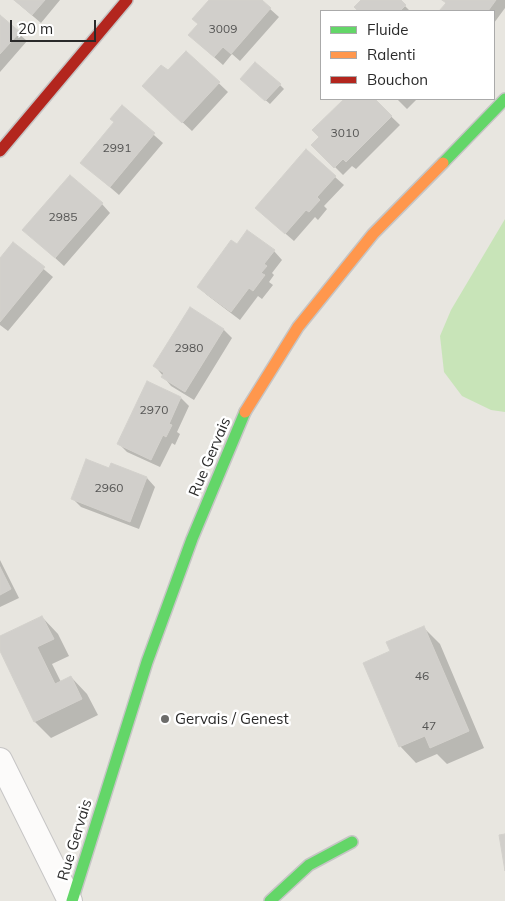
<!DOCTYPE html>
<html>
<head>
<meta charset="utf-8">
<style>
	body { margin:0 }
	#map { position:relative; width:505px; height:901px; overflow:hidden; background:#e8e6e0; font-family:Mulish,sans-serif }
	canvas { display:block }
	.legend { position:absolute; left:320px; top:10px; width:175px; height:90px; box-sizing:border-box; background:#fff; border:1px solid #aaa; margin:0; padding:6px 9px; list-style:none; font-size:15px; color:#2a2a2a }
	.legend li { display:flex; align-items:center; gap:10px; height:25px }
	.legend b { width:25px; border:1px solid #aaa }
	.scale { position:absolute; left:10px; top:20px; width:86px; height:22px; box-sizing:border-box; border:2px solid #2a2a2a; border-top:0; padding-left:6px; font-size:15px; line-height:18px; white-space:nowrap; color:#2a2a2a; -webkit-text-stroke:4px #fff; paint-order:stroke }
</style>
</head>
<body>
<div id="map">
<canvas width="505" height="901"></canvas>
<ul class="legend">
<li><b style="height:6px;background:#63d668"></b>Fluide</li>
<li><b style="height:6px;background:#ff974d"></b>Ralenti</li>
<li><b style="height:6px;background:#b3261e"></b>Bouchon</li>
</ul>
<div class="scale">20 m</div>
</div>
<script>
const g = document.querySelector('canvas').getContext('2d');
g.lineJoin = 'round';
function fillPath(path, color) {
  g.fillStyle = color;
  g.fill(path, 'evenodd');
}
function shape(rows) {
  const path = new Path2D();
  for (const r of rows) {
    path.moveTo(r[0], r[1]);
    for (let i = 2; i < r.length; i += 2) path.lineTo(r[i], r[i + 1]);
  }
  return path;
}
function trace(path, color, width, dash) {
  g.strokeStyle = color;
  g.lineWidth = width;
  g.lineCap = dash ? 'butt' : 'round';
  g.setLineDash(dash || []);
  g.stroke(path);
}
function write(font, color, halo, rows, align = 'center') {
  g.font = font + ' Mulish,sans-serif';
  g.lineWidth = 5;
  g.setLineDash([]);
  g.textBaseline = 'middle';
  g.strokeStyle = halo;
  g.fillStyle = color;
  for (const [text, x, y, turn = 0] of rows) {
    g.save();
    g.translate(x, y);
    g.rotate((+turn || 0) * Math.PI / 180);
    g.textAlign = isNaN(turn) ? turn : align;
    if (halo) g.strokeText(text, 0, 0);
    g.fillText(text, 0, 0);
    g.restore();
  }
}
const green = shape([
	[505,219,505,412,491,410,462,396,444,372,440,336,451,310]
]);
const shadow = shape([
	[14,0,60,0,41,23],
	[211,0,260,0,279,17,240,61,232,54,223,65,198,43,199,24],
	[362,0,399,0,409,10,360,11,356,7],
	[444,0,505,0,505,8,494,23,494,11,441,11,447,3],
	[0,17,27,41,0,72],
	[186,52,228,92,192,131,152,94,168,72],
	[246,83,280,85,284,89,270,104],
	[345,99,349,99,351,101,354,99,373,99,400,125,356,169,352,166,343,175,313,145,321,137,314,130],
	[397,99,417,99,407,109],
	[122,107,163,143,119,195,82,163,115,123],
	[335,177,344,185,324,206,327,209,318,220,315,217,294,241,265,216],
	[102,204,110,213,64,266,33,238],
	[14,244,53,277,8,331,0,325,0,260],
	[237,246,274,251,282,260,272,273,274,275,269,282,273,285,262,299,258,296,240,320,207,295,198,287],
	[190,309,224,330,232,338,194,400,171,386,155,366],
	[181,398,189,406,177,432,180,434,175,445,172,443,160,467,127,452,119,444],
	[112,465,147,478,155,487,139,529,81,507,73,499,110,469],
	[0,560,19,598,0,607],
	[42,617,58,634,69,656,52,664,61,682,71,677,87,694,98,715,51,738,35,722,0,649,0,638],
	[423,627,440,644,484,748,447,764,437,754,416,763,400,746,392,652]
]);
const building = shape([
	[14,0,45,0,32,15,14,0],
	[209,0,262,0,271,8,231,54,223,47,214,57,188,35,198,24,192,19,209,0],
	[361,0,401,0,406,5,400,11,358,11,354,7,361,0],
	[442,0,496,0,488,11,439,11,446,3,442,0],
	[0,15,20,32,0,54,0,15],
	[186,51,220,82,182,123,142,86,161,65,168,70,186,51],
	[255,62,281,84,265,101,240,79,255,62],
	[344,99,375,99,392,116,346,162,343,159,334,168,311,145,319,137,312,130,344,99],
	[122,105,155,133,110,187,80,163,114,122,110,119,122,105],
	[306,149,336,176,317,197,320,200,309,212,306,210,285,234,255,208,306,149],
	[70,175,103,203,55,258,22,230,70,175],
	[247,230,275,250,264,264,267,266,261,273,265,275,253,291,249,288,231,312,197,287,231,240,237,244,247,230],
	[13,242,45,267,0,322,0,258,13,242],
	[190,307,224,329,185,392,161,377,164,373,153,366,190,307],
	[147,381,181,397,169,424,172,425,166,437,163,435,151,460,117,444,147,381],
	[86,459,109,468,111,463,147,477,130,522,71,499,86,459],
	[0,567,11,589,0,595,0,567],
	[42,616,54,639,37,647,55,684,71,676,82,699,34,722,0,651,0,636,42,616],
	[424,626,469,731,430,748,425,736,399,747,363,663,390,651,386,642,424,626],
	[505,834,505,871,499,835,505,834]
]);
const street = shape([
	[0,760,70,901]
]);
const fast = shape([
	[443,163,505,99],
	[72,901,147,662,192,539,245,412],
	[270,901,309,865,352,842]
]);
const slow = shape([
	[245,412,298,327,373,234,443,163]
]);
const jam = shape([
	[0,151,127,0]
]);
const markers = [
	[165,719,5,"#6c6c6a"]
];
const numberNames = [
	["3009",223,29],
	["3010",345,133],
	["2991",117,148],
	["2985",63,217],
	["2980",189,348],
	["2970",154,410],
	["2960",109,488],
	["46",422,676],
	["47",429,726]
];
const streetNames = [
	["Rue Gervais",210,457,-67],
	["Rue Gervais",75,840,-73]
];
const poiNames = [
	["Gervais / Genest",175,719]
];
fillPath(green, '#c8e4b8');
fillPath(shadow, '#0003');
fillPath(building, '#d1cfcb');
trace(building, '#d3d1cc', 1);
trace(street, '#c6c5c5', 26);
trace(fast, '#c6c5c5', 14);
trace(slow, '#c6c5c5', 14);
trace(jam, '#c6c5c5', 14);
trace(street, '#fcfbfa', 24);
trace(fast, '#63d668', 11);
trace(slow, '#ff974d', 11);
trace(jam, '#b3261e', 11);
for (const [x, y, r, color] of markers) {
  const dot = new Path2D();
  dot.arc(x, y, r, 0, 2 * Math.PI);
  g.fillStyle = color;
  g.fill(dot);
  trace(dot, '#fff', 2);
}
write('12px', '#545453', null, numberNames);
write('15px', '#2a2a2a', '#fff', streetNames);
write('15px', '#2a2a2a', '#fff', poiNames, 'left');
</script>
</body>
</html>
